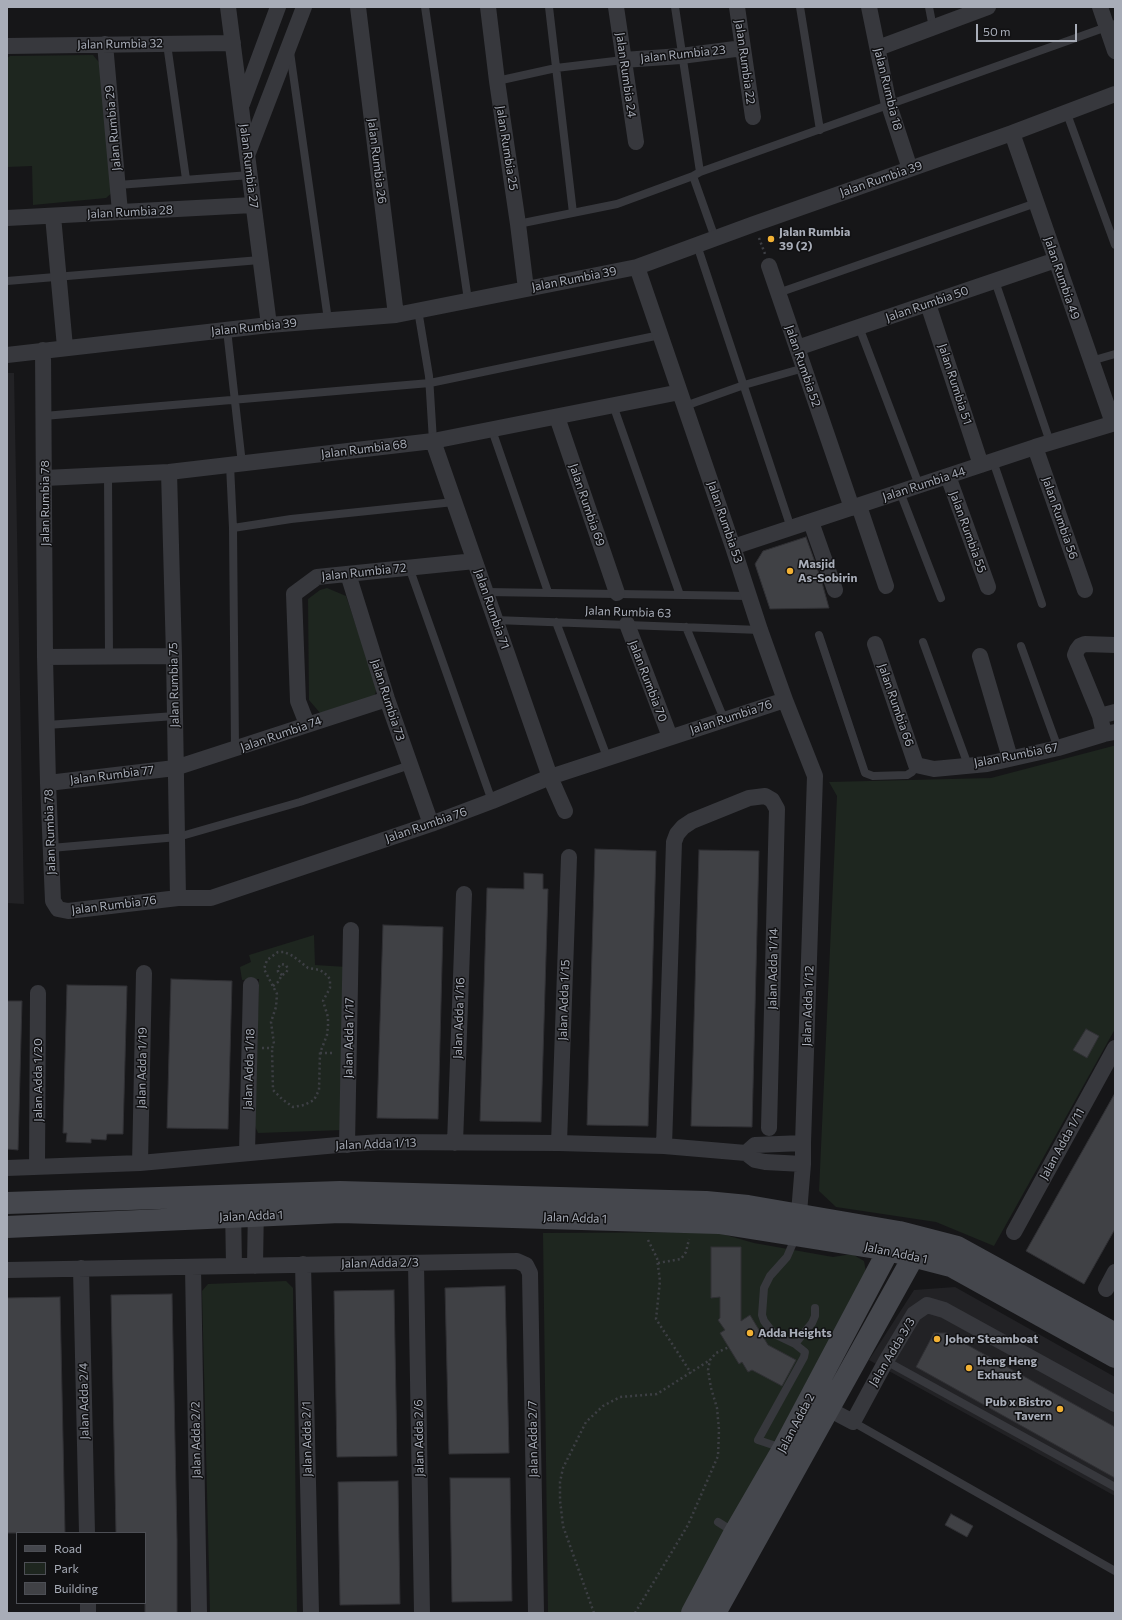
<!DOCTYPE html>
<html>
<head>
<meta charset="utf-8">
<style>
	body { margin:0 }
	#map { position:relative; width:1122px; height:1620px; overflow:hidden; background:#161618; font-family:Commissioner,sans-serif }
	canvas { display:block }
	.frame { position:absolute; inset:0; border:8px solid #a8adb8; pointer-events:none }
	.legend { position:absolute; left:16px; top:1532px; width:130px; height:72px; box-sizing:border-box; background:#111113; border:1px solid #4d4f55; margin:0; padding:5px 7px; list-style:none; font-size:12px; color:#a8adb8 }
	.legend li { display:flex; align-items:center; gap:8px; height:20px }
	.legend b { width:20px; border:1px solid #4d4f55 }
	.scale { position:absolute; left:976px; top:24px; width:101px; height:18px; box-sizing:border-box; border:2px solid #a8adb8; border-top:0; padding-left:5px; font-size:12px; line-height:14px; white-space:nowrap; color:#a8adb8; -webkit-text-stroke:3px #111113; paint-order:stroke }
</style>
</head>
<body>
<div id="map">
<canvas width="1122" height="1620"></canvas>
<div class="frame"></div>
<ul class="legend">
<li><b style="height:5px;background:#45474d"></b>Road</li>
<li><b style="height:11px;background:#1e261f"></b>Park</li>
<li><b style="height:11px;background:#404145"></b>Building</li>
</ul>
<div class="scale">50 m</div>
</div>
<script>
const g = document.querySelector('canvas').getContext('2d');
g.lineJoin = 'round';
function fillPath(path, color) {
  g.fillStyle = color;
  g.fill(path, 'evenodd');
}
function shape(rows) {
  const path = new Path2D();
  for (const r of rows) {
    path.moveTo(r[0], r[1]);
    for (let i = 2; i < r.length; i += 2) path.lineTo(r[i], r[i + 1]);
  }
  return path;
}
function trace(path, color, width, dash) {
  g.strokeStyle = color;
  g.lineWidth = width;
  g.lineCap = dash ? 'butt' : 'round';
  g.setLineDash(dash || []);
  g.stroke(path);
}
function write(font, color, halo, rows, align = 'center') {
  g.font = font + ' Commissioner,sans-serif';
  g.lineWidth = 3;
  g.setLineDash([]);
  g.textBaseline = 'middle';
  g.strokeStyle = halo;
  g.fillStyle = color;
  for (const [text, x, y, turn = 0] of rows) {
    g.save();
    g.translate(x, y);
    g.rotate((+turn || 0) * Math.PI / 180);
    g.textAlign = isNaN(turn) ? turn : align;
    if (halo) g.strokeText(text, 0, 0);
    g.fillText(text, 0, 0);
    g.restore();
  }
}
const built = shape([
	[7,373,14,373,24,904,7,903],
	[955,1287,1115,1377,1115,1496,869,1360,914,1290]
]);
const green = shape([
	[93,55,102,66,114,191,106,198,33,205,32,166,7,167,7,58,10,56],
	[327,588,346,596,377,687,374,698,321,714,309,700,308,599,320,590],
	[1113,746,1115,746,1115,1029,994,1246,936,1222,836,1207,819,1191,837,796,829,782,991,778],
	[314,935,315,965,347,967,344,1130,258,1133,255,1126,259,979,242,980,240,967,251,962,249,955],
	[715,1232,754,1243,833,1257,852,1254,864,1261,866,1272,682,1613,548,1613,543,1233],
	[286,1281,293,1288,297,1613,210,1613,202,1291,208,1284]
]);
const building = shape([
	[806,537,821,579,829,608,770,609,755,564,763,551,806,537],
	[595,849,656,851,648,1126,587,1125,595,849],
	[699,850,759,851,752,1127,691,1126,699,850],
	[524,873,543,874,543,889,548,889,541,1122,480,1121,487,888,524,889,524,873],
	[383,925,443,927,438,1119,377,1118,383,925],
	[171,979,232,981,228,1129,167,1128,171,979],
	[67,985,127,986,123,1134,107,1134,106,1140,91,1139,91,1143,66,1142,67,1133,63,1133,67,985],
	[7,1001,22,1001,18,1150,7,1149,7,1001],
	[1086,1029,1099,1036,1087,1058,1073,1050,1086,1029],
	[1115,1093,1115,1229,1084,1284,1026,1251,1115,1093],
	[711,1247,741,1247,741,1321,750,1315,768,1345,796,1360,782,1386,752,1370,748,1372,742,1362,739,1364,720,1333,725,1330,718,1320,720,1318,720,1297,711,1298,711,1247],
	[505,1286,509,1453,449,1454,445,1288,505,1286],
	[394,1290,397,1456,337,1457,334,1291,394,1290],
	[172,1294,177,1539,177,1613,145,1613,145,1533,116,1533,111,1295,172,1294],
	[60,1297,65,1533,7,1533,7,1298,60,1297],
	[934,1333,946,1333,1115,1427,1115,1478,916,1367,934,1333],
	[450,1478,510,1478,512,1601,452,1602,450,1478],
	[398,1481,400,1604,340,1605,338,1482,398,1481],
	[951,1514,973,1526,967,1537,945,1525,951,1514]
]);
const path = shape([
	[759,238,765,254],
	[273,986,278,982,282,975,286,973,288,969,286,965,281,964,278,968,278,972,282,975],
	[262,1048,272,1048,274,1044,271,1022,276,1007,277,994,264,969,267,960,278,952,284,952,293,956,308,968,320,970,328,976,330,980,330,988,323,1001,328,1017,328,1026,327,1035,320,1053,319,1090,314,1100,304,1105,293,1107,282,1099,273,1090,272,1048],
	[320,1053,335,1053],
	[648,1240,657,1258,660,1281,656,1319,691,1373],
	[658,1263,681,1259,686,1252,689,1239],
	[594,1613,563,1526,560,1500,560,1482,563,1468,586,1422,603,1406,620,1397,657,1394,710,1360],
	[635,1613,688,1525,718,1456,719,1430,717,1408,711,1388,708,1370,710,1360,716,1353,729,1347]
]);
const lane = shape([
	[425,7,468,300],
	[549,7,573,213],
	[675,7,700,172],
	[800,7,820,130],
	[929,7,933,28],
	[167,44,186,179],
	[290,52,328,320],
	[497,81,556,68,623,60],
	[1066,111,1115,245],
	[693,176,715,238],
	[118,185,250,175],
	[518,224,617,204,693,176,700,172,1115,24],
	[697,245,791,528],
	[7,281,260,260],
	[995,281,1050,442],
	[778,293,1036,203],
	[418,310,429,376,433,441],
	[859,327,919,485],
	[227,330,242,464],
	[1091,361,1115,354],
	[613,405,680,595],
	[685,406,744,385,804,368],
	[44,416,430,383,660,335],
	[492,430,548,592],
	[993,461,1042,604],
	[230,465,233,528,235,749],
	[108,475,109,657],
	[900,492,941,598],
	[233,528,291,519,454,502],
	[409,567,492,801],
	[486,592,750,596],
	[495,620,760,630],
	[556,622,607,757],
	[686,627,724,719],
	[819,635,865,773,873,776,907,775,912,772,916,765],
	[923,642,968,765],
	[1021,646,1058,748],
	[47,725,175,716],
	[51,848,178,837,300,802,410,765],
	[795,1344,812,1323,815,1316,815,1308],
	[886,1361,1115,1487],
	[853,1422,1115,1571],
	[782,1448,758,1440,804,1357,805,1352,795,1344,774,1334,764,1321,762,1315,764,1288,770,1276,787,1257,796,1236],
	[718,1522,734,1532]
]);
const street = shape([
	[228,7,269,325],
	[358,7,396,315],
	[488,7,497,81,518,224,526,289],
	[616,7,636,142],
	[737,7,753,117],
	[869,7,889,105,910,169],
	[1100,7,1115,51],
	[105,44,120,212],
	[7,46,233,43],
	[878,48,988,7],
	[623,60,681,56,743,48],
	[242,104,278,7],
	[1012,133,1113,423],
	[248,153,304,7],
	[53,216,65,347],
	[7,218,253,205],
	[769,266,852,508],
	[637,267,733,547,760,630,785,700,815,776,803,1143,803,1164,798,1225],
	[928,304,981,465],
	[797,348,1056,260],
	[43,350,45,657,48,783,53,901,58,909,68,911,178,898,211,898,431,824,492,801,550,777,785,700],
	[7,355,269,325,396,315,637,267,754,224,1012,133,1115,94],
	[557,417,617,593],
	[433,441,550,777,565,811],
	[1035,447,1085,590],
	[169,472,174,656,178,898],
	[948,476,988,587],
	[45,478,169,472,433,441,680,392],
	[859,506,886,586],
	[811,522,835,590],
	[733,547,1035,447,1115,423],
	[348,574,387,699,431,824],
	[627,624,670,737],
	[875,644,916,765,934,769,987,764,1058,748,1104,734,1115,732],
	[980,656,1010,758],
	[45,657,174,656],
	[1100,716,1115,712],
	[307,724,298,701,294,594,317,577,475,561],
	[1104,734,1100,716,1075,655,1077,650,1080,646,1085,644,1115,645],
	[48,783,175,768,387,699],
	[455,1143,464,894],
	[559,1143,569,857],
	[347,1145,351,930],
	[664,1146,674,842,677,834,683,827,692,821,749,798,765,796,772,800,777,809,769,1128],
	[247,1153,251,985],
	[746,1153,755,1160,765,1162,803,1164],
	[746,1153,755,1145,803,1143],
	[140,1163,144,973],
	[37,1167,38,993],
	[7,1168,140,1163,338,1145,381,1142,559,1143,664,1146,746,1153],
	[233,1207,234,1266],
	[1014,1232,1115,1048],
	[416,1263,422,1613],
	[303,1264,311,1613],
	[255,1266,256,1205],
	[193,1267,199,1613],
	[81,1268,87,1533],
	[7,1270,517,1261,526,1265,530,1273,536,1613],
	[1106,1289,1115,1272],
	[819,1404,853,1422,886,1361,914,1314,927,1305,944,1310,1115,1404],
	[88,1603,88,1613]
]);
const secondary = shape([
	[7,1203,340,1192,706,1202,748,1206,899,1232,957,1247,1115,1334],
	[7,1227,340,1212,719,1223,889,1250,951,1266,1115,1357],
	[692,1613,735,1532,783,1449,895,1238],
	[715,1613,921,1243]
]);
const markers = [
	[771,239,4,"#f2b134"],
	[790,571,4,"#f2b134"],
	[750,1333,4,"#f2b134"],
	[937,1339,4,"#f2b134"],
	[969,1368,4,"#f2b134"],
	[1060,1409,4,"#f2b134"]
];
const streetNames = [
	["Jalan Rumbia 32",120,44,-1],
	["Jalan Rumbia 23",683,54,-6],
	["Jalan Rumbia 22",745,62,82],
	["Jalan Rumbia 24",626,75,82],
	["Jalan Rumbia 18",888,89,76],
	["Jalan Rumbia 29",113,128,-95],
	["Jalan Rumbia 25",507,148,81],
	["Jalan Rumbia 26",377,161,83],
	["Jalan Rumbia 27",249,166,83],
	["Jalan Rumbia 39",881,179,-19],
	["Jalan Rumbia 28",130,212,-3],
	["Jalan Rumbia 49",1062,278,71],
	["Jalan Rumbia 39",574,279,-11],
	["Jalan Rumbia 50",927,304,-19],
	["Jalan Rumbia 39",254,327,-6],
	["Jalan Rumbia 52",803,366,71],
	["Jalan Rumbia 51",955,384,72],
	["Jalan Rumbia 68",364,449,-7],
	["Jalan Rumbia 44",924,484,-18],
	["Jalan Rumbia 78",45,503,-90],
	["Jalan Rumbia 69",587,505,71],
	["Jalan Rumbia 56",1060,518,71],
	["Jalan Rumbia 53",725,522,71],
	["Jalan Rumbia 55",968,532,70],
	["Jalan Rumbia 72",364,572,-6],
	["Jalan Rumbia 71",492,609,71],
	["Jalan Rumbia 63",628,612,2],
	["Jalan Rumbia 70",648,681,69],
	["Jalan Rumbia 75",174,685,-91],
	["Jalan Rumbia 73",388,700,72],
	["Jalan Rumbia 66",896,705,71],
	["Jalan Rumbia 76",731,717,-18],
	["Jalan Rumbia 74",281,734,-19],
	["Jalan Rumbia 67",1016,755,-11],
	["Jalan Rumbia 77",112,775,-7],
	["Jalan Rumbia 76",426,825,-19],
	["Jalan Rumbia 78",50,832,-92],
	["Jalan Rumbia 76",114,905,-7],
	["Jalan Adda 1/14",773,969,-89],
	["Jalan Adda 1/15",564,1000,-88],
	["Jalan Adda 1/12",808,1006,-88],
	["Jalan Adda 1/16",459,1018,-88],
	["Jalan Adda 1/17",349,1038,-89],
	["Jalan Adda 1/19",142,1068,-89],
	["Jalan Adda 1/18",249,1069,-88],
	["Jalan Adda 1/20",38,1080,-90],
	["Jalan Adda 1/13",376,1144,-2],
	["Jalan Adda 1/11",1062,1144,-61],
	["Jalan Adda 1",251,1216,-2],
	["Jalan Adda 1",575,1218,2],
	["Jalan Adda 1",896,1253,12],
	["Jalan Adda 2/3",380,1263,-1],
	["Jalan Adda 3/3",892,1352,-59],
	["Jalan Adda 2/4",84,1401,-91],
	["Jalan Adda 2",796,1423,-62],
	["Jalan Adda 2/6",419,1438,-91],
	["Jalan Adda 2/1",307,1439,-91],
	["Jalan Adda 2/7",533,1439,-91],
	["Jalan Adda 2/2",196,1440,-91]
];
const poiNames = [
	["Jalan Rumbia",779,232],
	["39 (2)",779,246],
	["Masjid",798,564],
	["As-Sobirin",798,578],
	["Adda Heights",758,1333],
	["Johor Steamboat",945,1339],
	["Heng Heng",977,1361],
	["Exhaust",977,1375],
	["Pub x Bistro",1052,1402,"right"],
	["Tavern",1052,1416,"right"]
];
fillPath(built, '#222225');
fillPath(green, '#1e261f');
fillPath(building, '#404145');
trace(building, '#303034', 1);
trace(path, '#3d3f44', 2.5, [2, 3]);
trace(lane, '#37383d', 8);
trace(street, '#37383d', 16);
trace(secondary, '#45474d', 22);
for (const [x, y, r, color] of markers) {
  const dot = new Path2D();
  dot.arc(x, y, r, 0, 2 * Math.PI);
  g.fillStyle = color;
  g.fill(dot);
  trace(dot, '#111113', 1.5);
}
write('12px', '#a8adb8', '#111113', streetNames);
write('bold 12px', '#a8adb8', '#111113', poiNames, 'left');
</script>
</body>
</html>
